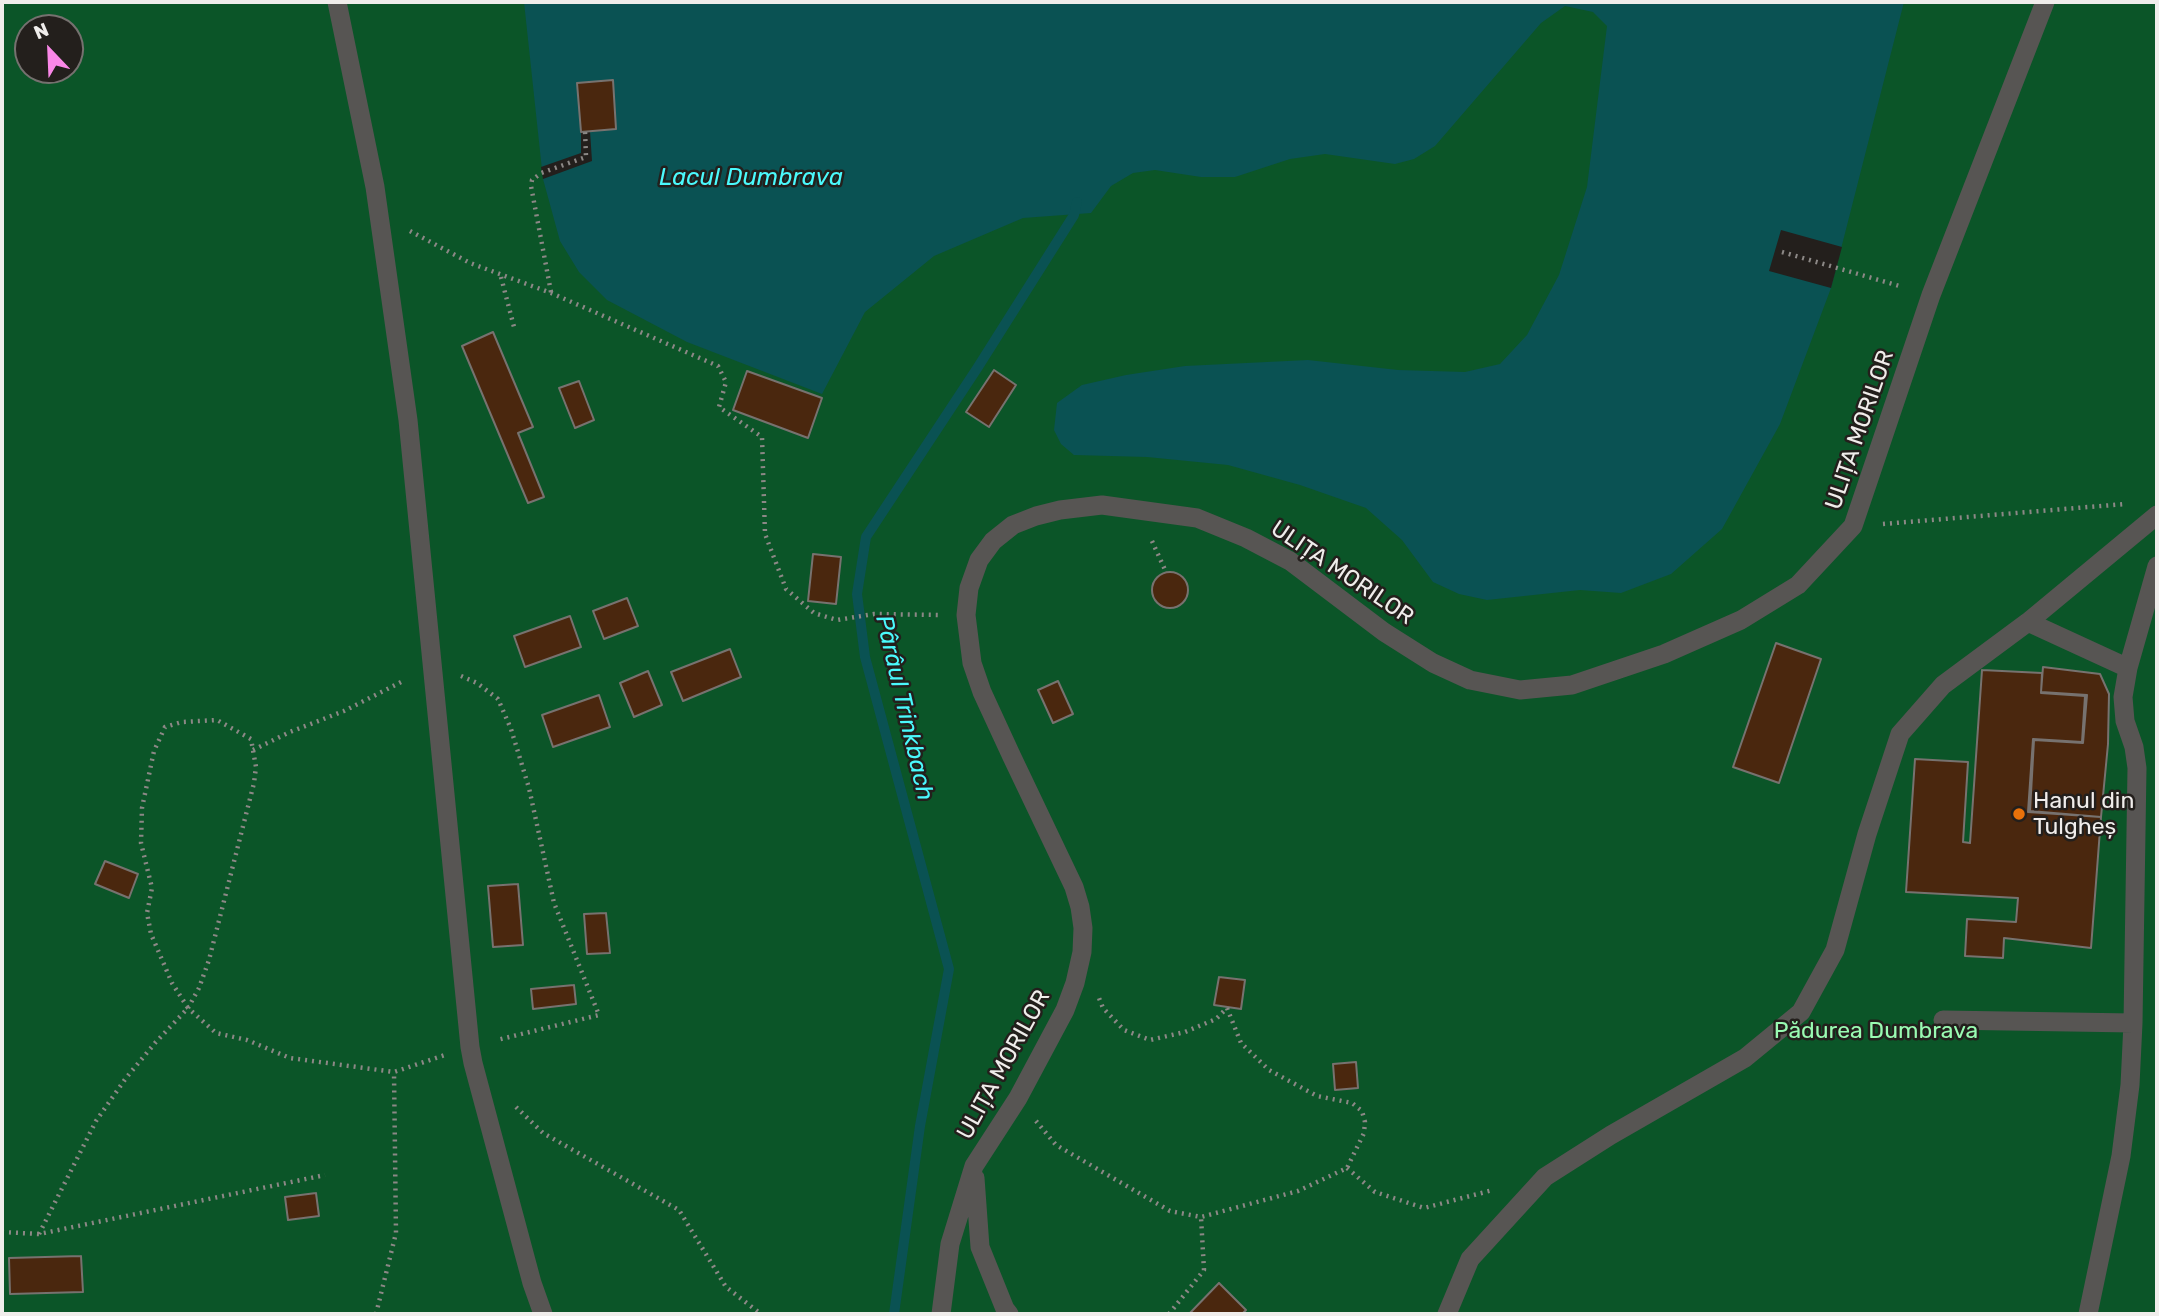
<!DOCTYPE html>
<html>
<head>
<meta charset="utf-8">
<style>
	body { margin:0 }
	#map { position:relative; width:2159px; height:1316px; overflow:hidden; background:#231f1c; font-family:Rubik,sans-serif }
	canvas { display:block }
	.frame { position:absolute; inset:0; border:4px solid #f0edeb; pointer-events:none }
	.north { position:absolute; left:14px; top:14px; width:70px; height:70px; box-sizing:border-box; background:#231f1c; border:2px solid #75716f; border-radius:50%; rotate:337deg; font-size:19px; font-weight:700; line-height:28px; text-align:center; color:#f0edeb }
	.north::after { content:''; display:block; margin:auto; width:24px; height:32px; background:#fa87e7; clip-path:polygon(50% 0,100% 100%,50% 72%,0 100%) }
</style>
</head>
<body>
<div id="map">
<canvas width="2159" height="1316"></canvas>
<div class="frame"></div>
<div class="north">N</div>
</div>
<script>
const g = document.querySelector('canvas').getContext('2d');
g.lineJoin = 'round';
function fillPath(path, color) {
  g.fillStyle = color;
  g.fill(path, 'evenodd');
}
function shape(rows) {
  const path = new Path2D();
  for (const r of rows) {
    if (r.length === 3) {
      path.moveTo(r[0] + r[2], r[1]);
      path.arc(r[0], r[1], r[2], 0, 2 * Math.PI);
      continue;
    }
    path.moveTo(r[0], r[1]);
    for (let i = 2; i < r.length; i += 2) path.lineTo(r[i], r[i + 1]);
  }
  return path;
}
function trace(path, color, width, dash) {
  g.strokeStyle = color;
  g.lineWidth = width;
  g.lineCap = dash ? 'butt' : 'round';
  g.setLineDash(dash || []);
  g.stroke(path);
}
function write(font, color, halo, rows, align = 'center') {
  g.font = font + ' Rubik,sans-serif';
  g.lineWidth = 5;
  g.setLineDash([]);
  g.textBaseline = 'middle';
  g.strokeStyle = halo;
  g.fillStyle = color;
  for (const [text, x, y, turn = 0] of rows) {
    g.save();
    g.translate(x, y);
    g.rotate((+turn || 0) * Math.PI / 180);
    g.textAlign = isNaN(turn) ? turn : align;
    if (halo) g.strokeText(text, 0, 0);
    g.fillText(text, 0, 0);
    g.restore();
  }
}
const green = shape([
	[2,2,2157,2,2157,1314,2,1314],
	[28,28,70,28,70,70,28,70]
]);
const water = shape([
	[524,2,1904,2,1831,288,1780,424,1722,529,1671,574,1621,593,1580,590,1487,600,1459,594,1433,582,1402,540,1366,508,1300,485,1228,465,1147,457,1074,455,1061,444,1054,430,1057,403,1082,385,1126,375,1185,366,1308,360,1398,370,1465,372,1500,364,1527,335,1559,275,1587,187,1607,26,1593,12,1565,6,1541,23,1435,146,1414,159,1395,164,1325,154,1290,159,1235,177,1201,177,1155,170,1133,173,1111,186,1091,213,1023,218,934,256,865,312,822,394,687,342,607,300,579,272,560,241,543,179]
]);
const pier = shape([
	[590,131,592,161,543,179,541,167,581,153,581,132],
	[1781,230,1842,247,1831,288,1769,271]
]);
const stream = shape([
	[894,1314,920,1126,949,969,865,657,857,594,866,537,978,367,1074,215,1077,202]
]);
const building = shape([
	[613,80,616,129,581,132,577,83,613,80],
	[493,332,533,427,518,433,544,497,528,503,462,346,493,332],
	[994,370,1016,385,989,427,966,412,994,370],
	[747,371,822,398,808,438,733,410,747,371],
	[579,381,594,420,575,428,559,388,579,381],
	[813,554,841,557,836,604,808,601,813,554],
	[1170,590,18],
	[627,598,638,626,604,639,593,611,627,598],
	[570,616,581,647,525,667,514,636,570,616],
	[1776,643,1821,659,1779,783,1733,767,1776,643],
	[730,649,741,677,683,701,671,672,730,649],
	[2043,667,2100,674,2109,694,2108,744,2101,817,2030,811,2034,740,2083,743,2087,695,2041,692,2043,667],
	[1982,670,2042,673,2041,693,2085,696,2082,742,2033,739,2028,812,2101,817,2091,948,2004,938,2003,958,1965,956,1967,919,2016,922,2018,898,1906,892,1915,759,1968,762,1963,842,1970,843,1982,670],
	[648,671,662,705,634,717,620,683,648,671],
	[1058,681,1073,714,1053,723,1038,690,1058,681],
	[599,695,610,727,553,747,542,715,599,695],
	[105,861,138,874,129,898,95,884,105,861],
	[518,884,523,945,493,947,488,886,518,884],
	[606,913,610,953,587,954,584,914,606,913],
	[1219,977,1245,980,1241,1009,1214,1005,1219,977],
	[574,985,576,1004,533,1009,531,989,574,985],
	[1356,1062,1358,1088,1335,1090,1333,1064,1356,1062],
	[316,1193,319,1216,288,1220,285,1197,316,1193],
	[81,1256,83,1292,10,1294,9,1258,81,1256],
	[1219,1283,1246,1310,1242,1314,1189,1314,1219,1283]
]);
const path = shape([
	[410,231,470,263,551,293,718,366,726,382,719,407,762,437,765,534,786,589,814,613,837,620,874,614,940,615],
	[1782,252,1903,287],
	[501,277,514,327],
	[551,292,531,186,532,180,541,173,586,157,585,131],
	[1883,524,2125,504],
	[1152,541,1166,572],
	[461,676,477,683,498,699,511,729,529,788,554,903,599,1015,497,1040],
	[253,750,290,732,344,711,405,680],
	[516,1107,543,1133,679,1210,726,1287,761,1314],
	[1036,1121,1056,1145,1170,1211,1201,1217,1298,1191,1347,1168,1364,1133,1365,1122,1362,1111,1352,1103,1317,1096,1269,1070,1241,1043,1227,1008,1216,1019,1185,1032,1150,1040,1124,1030,1103,1008,1099,998],
	[1347,1168,1375,1192,1424,1208,1493,1190],
	[2,1232,39,1234,325,1175],
	[39,1234,96,1121,126,1078,155,1043,188,1008,172,983,151,934,147,913,152,888,141,843,142,808,154,751,165,727,182,722,217,720,251,739,256,767,254,783,209,960,199,988,188,1008,216,1033,247,1040,290,1058,394,1072,445,1055],
	[376,1314,396,1233,394,1072],
	[1169,1314,1204,1270,1201,1217]
]);
const service = shape([
	[337,2,375,187,408,420,470,1047,473,1063,532,1283,543,1314],
	[2028,622,2128,668],
	[1943,1020,2133,1023],
	[975,1178,980,1247,1005,1309,1009,1314],
	[941,1314,950,1244,974,1166,1018,1098,1065,1010,1075,983,1082,952,1083,928,1080,907,1074,887,1012,757,982,692,972,663,966,615,969,588,979,560,993,541,1013,525,1036,516,1060,510,1102,505,1197,518,1246,538,1290,561,1384,632,1433,663,1470,680,1520,690,1572,685,1664,654,1741,620,1798,585,1853,526,1931,295,2045,2],
	[1447,1314,1470,1259,1545,1177,1611,1135,1745,1058,1801,1012,1835,950,1867,834,1900,734,1943,685,2028,622,2157,515],
	[2088,1314,2121,1156,2130,1085,2133,1023,2137,768,2134,747,2125,721,2123,697,2128,668,2157,566]
]);
const markers = [
	[2019,814,7,"#e8710a"]
];
const streetNames = [
	["ULIȚA MORILOR",1860,430,-71],
	["ULIȚA MORILOR",1342,573,34],
	["ULIȚA MORILOR",1004,1065,-61]
];
const poiNames = [
	["Hanul din",2033,801],
	["Tulgheș",2033,827]
];
const parkNames = [
	["Pădurea Dumbrava",1876,1031]
];
const waterNames = [
	["Lacul Dumbrava",751,178],
	["Pârâul Trinkbach",904,708,77]
];
fillPath(green, '#0b5528');
fillPath(water, '#0a5253');
fillPath(pier, '#231f1c');
trace(stream, '#0a5253', 10);
fillPath(building, '#4a270e');
trace(building, '#77726f', 2);
trace(path, '#8c8886', 4.5, [2, 5]);
trace(service, '#575553', 19);
for (const [x, y, r, color] of markers) {
  const dot = new Path2D();
  dot.arc(x, y, r, 0, 2 * Math.PI);
  g.fillStyle = color;
  g.fill(dot);
  trace(dot, '#231f1c', 2.5);
}
write('23px', '#f0edeb', '#231f1c', streetNames);
write('23px', '#f0edeb', '#231f1c', poiNames, 'left');
write('23px', '#99fbb2', '#231f1c', parkNames);
write('italic 24px', '#4af9fc', '#231f1c', waterNames);
</script>
</body>
</html>
